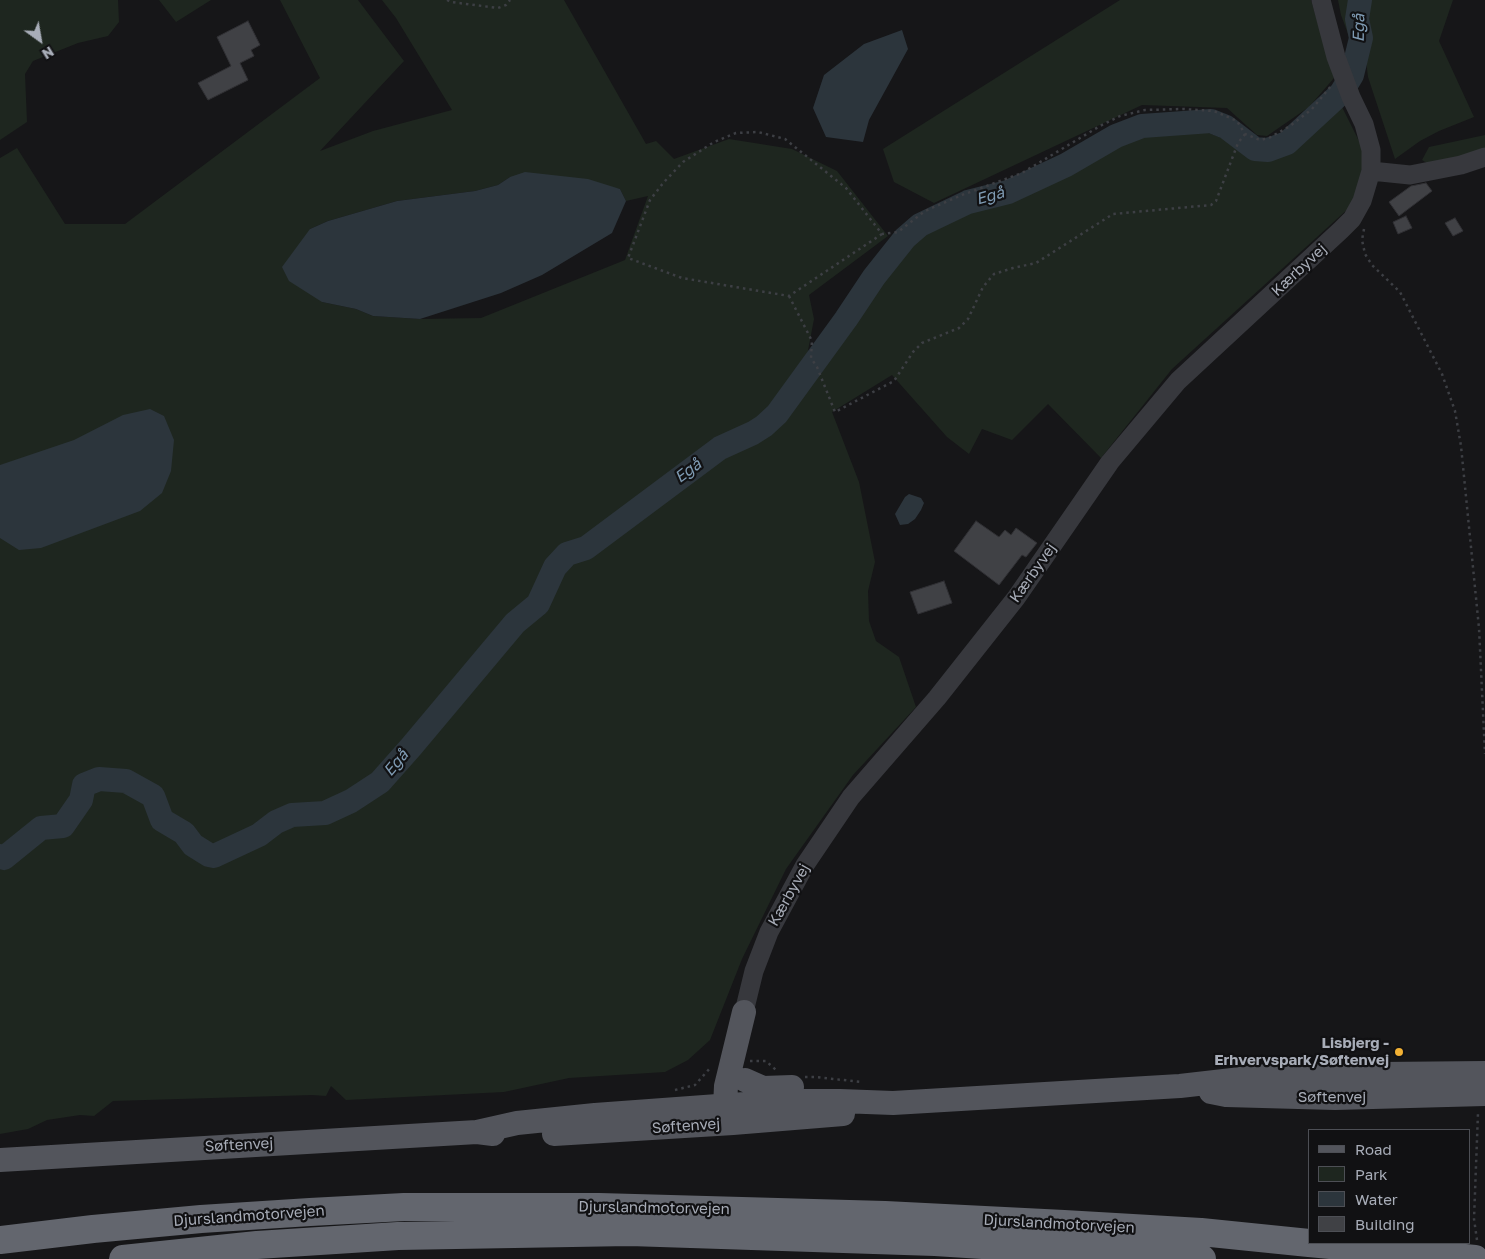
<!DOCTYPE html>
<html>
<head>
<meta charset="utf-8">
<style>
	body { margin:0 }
	#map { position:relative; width:1485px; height:1259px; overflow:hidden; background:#161618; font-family:"Golos Text",sans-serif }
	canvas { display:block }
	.legend { position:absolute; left:1308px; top:1129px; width:162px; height:115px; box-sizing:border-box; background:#111113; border:1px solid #4d4f55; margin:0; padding:6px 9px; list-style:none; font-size:15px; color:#a8adb8 }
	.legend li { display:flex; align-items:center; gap:10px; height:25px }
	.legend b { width:25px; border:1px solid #4d4f55 }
	.north { position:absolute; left:15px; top:15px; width:50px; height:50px; -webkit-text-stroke:4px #111113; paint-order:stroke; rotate:148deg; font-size:14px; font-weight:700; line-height:20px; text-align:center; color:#a8adb8 }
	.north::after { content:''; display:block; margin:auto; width:18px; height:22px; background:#a8adb8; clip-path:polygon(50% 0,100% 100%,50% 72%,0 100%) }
</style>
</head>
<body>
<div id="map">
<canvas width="1485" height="1259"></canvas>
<ul class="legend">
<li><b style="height:6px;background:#53555c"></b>Road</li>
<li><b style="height:14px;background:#1e261f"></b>Park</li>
<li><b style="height:14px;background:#2c353c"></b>Water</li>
<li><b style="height:14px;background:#404145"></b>Building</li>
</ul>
<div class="north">N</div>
</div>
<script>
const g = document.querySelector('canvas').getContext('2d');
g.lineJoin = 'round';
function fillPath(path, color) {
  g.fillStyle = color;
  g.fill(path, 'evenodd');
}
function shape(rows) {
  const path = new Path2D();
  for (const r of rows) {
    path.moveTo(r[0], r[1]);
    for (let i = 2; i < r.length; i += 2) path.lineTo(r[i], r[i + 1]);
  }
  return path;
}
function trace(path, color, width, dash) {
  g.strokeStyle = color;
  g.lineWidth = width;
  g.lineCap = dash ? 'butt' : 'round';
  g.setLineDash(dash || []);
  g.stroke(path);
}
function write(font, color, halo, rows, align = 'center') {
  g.font = font + ' "Golos Text",sans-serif';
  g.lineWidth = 4.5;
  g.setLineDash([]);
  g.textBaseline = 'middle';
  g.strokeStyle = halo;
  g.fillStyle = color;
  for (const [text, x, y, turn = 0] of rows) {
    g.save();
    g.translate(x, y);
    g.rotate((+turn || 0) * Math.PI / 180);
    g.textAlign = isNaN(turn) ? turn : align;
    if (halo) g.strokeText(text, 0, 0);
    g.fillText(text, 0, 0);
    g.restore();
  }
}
const green = shape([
	[0,0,118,0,119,22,108,36,78,43,33,61,25,74,27,122,0,140],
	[159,0,211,0,176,22],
	[280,0,358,0,404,61,320,151,373,131,452,110,396,18,382,0,564,0,646,144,656,141,674,159,729,139,792,149,837,171,888,236,809,295,814,319,806,361,815,369,911,236,966,208,1007,198,1134,136,1203,131,1230,141,1255,155,1294,146,1340,103,1364,151,1361,197,1172,369,1101,458,1048,404,1012,440,982,429,969,454,947,437,892,375,832,412,859,482,875,562,868,591,869,621,876,641,899,657,916,707,853,775,786,869,742,959,710,1040,688,1060,665,1072,569,1078,504,1092,346,1100,331,1086,326,1096,312,1095,113,1101,94,1116,80,1115,47,1120,28,1129,0,1134,0,158,17,148,65,224,125,224,320,78],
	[510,177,620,189,626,201,648,196,625,260,481,318,420,319,373,316,356,309,322,302,310,229,328,221,397,201,475,191,498,185],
	[369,787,344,812,328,812,351,801],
	[1120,0,1311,0,1334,78,1309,107,1267,136,1257,135,1227,108,1142,105,934,203,894,182,883,149],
	[1338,0,1354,0,1350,7,1353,47,1341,15],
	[1365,0,1453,0,1439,41,1474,117,1439,131,1420,141,1395,159,1368,77,1361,19],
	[1485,135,1485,148,1464,156,1427,163,1422,160,1429,147]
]);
const water = shape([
	[902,30,908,49,869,120,863,142,826,137,813,108,824,75,864,44],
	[525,172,588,179,620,189,626,201,612,233,542,275,501,293,420,319,373,316,356,309,322,302,289,281,282,267,310,229,328,221,397,201,475,191,498,185,510,177],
	[150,409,164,416,174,440,171,471,162,493,140,511,41,548,19,550,0,538,0,465,74,440,123,415],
	[909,494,921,498,924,503,921,510,915,519,908,524,900,525,895,514,905,497]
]);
const river = shape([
	[0,856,4,858,41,828,63,826,81,800,84,785,99,779,126,781,153,796,162,820,184,833,193,845,209,855,214,856,259,835,276,822,292,815,325,813,351,801,380,782,411,747,515,623,538,604,555,567,567,554,586,548,720,448,753,433,764,426,777,414,846,319,874,277,905,238,920,225,968,202,1008,192,1066,165,1116,136,1142,126,1211,121,1226,127,1255,149,1268,150,1287,143,1341,93,1352,75,1361,38,1357,19,1360,0]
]);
const building = shape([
	[248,21,260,45,251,50,254,56,240,63,248,80,208,100,198,83,231,66,217,37,248,21],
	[1426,183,1432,191,1399,216,1389,202,1411,186,1426,183],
	[1406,216,1412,228,1398,234,1393,222,1406,216],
	[1455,218,1463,231,1453,236,1445,223,1455,218],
	[976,521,999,537,1005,530,1011,535,1016,528,1037,543,1026,557,1022,555,999,585,954,551,976,521],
	[944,581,952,603,918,614,910,592,944,581]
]);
const path = shape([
	[447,0,451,2,498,8,506,5,510,0],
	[1364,229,1362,240,1365,254,1372,265,1400,292,1442,374,1455,411,1461,446,1479,628,1485,754],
	[882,234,789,296,682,278,628,258,650,200,664,182,683,162,714,142,736,133,758,132,785,139,846,188,882,234,898,232,925,211,962,195,1022,173,1100,126,1120,116,1145,110,1183,109,1214,111,1237,121,1245,134,1260,140,1269,138,1290,126,1312,109,1331,86],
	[789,296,812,341,811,358,817,367,835,412,894,381,913,352,922,343,959,328,968,319,983,287,994,274,1013,268,1036,263,1113,214,1211,205,1216,201,1238,143,1245,134],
	[750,1061,766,1061,776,1070],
	[805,1077,815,1077,862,1082],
	[675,1090,695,1085,711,1067],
	[1477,1240,1474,1219,1478,1113]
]);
const minor = shape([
	[1371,171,1410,175,1461,165,1485,157],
	[744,1012,754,971,769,932,805,865,851,797,937,698,1016,598,1110,462,1178,381,1341,230,1352,219,1362,201,1371,171,1371,150,1364,124,1351,97,1336,57,1321,0]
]);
const major = shape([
	[745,1080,763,1088,792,1087],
	[1211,1092,1226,1095,1335,1098,1485,1094],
	[731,1120,725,1106,726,1086,744,1012],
	[477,1132,517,1123,595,1115,786,1101,840,1101,893,1103,1180,1086,1276,1075,1485,1073],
	[554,1134,733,1123,843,1114],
	[0,1160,477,1132,493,1134]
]);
const highway = shape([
	[0,1240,93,1229,201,1219,310,1212,404,1207,599,1207,885,1215,1064,1224,1201,1232,1309,1243],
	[1309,1243,1475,1259],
	[123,1259,257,1245,398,1236,630,1232,935,1242,1202,1259]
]);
const markers = [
	[1399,1052,5,"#f2b134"]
];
const streetNames = [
	["Kærbyvej",1299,270,-43],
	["Kærbyvej",1033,573,-55],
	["Kærbyvej",789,895,-61],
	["Søftenvej",1332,1097],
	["Søftenvej",686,1126,-4],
	["Søftenvej",239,1145,-3],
	["Djurslandmotorvejen",654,1208,1],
	["Djurslandmotorvejen",249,1216,-4],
	["Djurslandmotorvejen",1059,1224,3]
];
const poiNames = [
	["Lisbjerg -",1389,1043],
	["Erhvervspark/Søftenvej",1389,1060]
];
const waterNames = [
	["Egå",1359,28,-89],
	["Egå",990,196,-16],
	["Egå",688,471,-37],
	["Egå",396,763,-50]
];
fillPath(green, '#1e261f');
fillPath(water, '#2c353c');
trace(river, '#2c353c', 24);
fillPath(building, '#404145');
trace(building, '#303034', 1);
trace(path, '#3d3f44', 2.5, [2.5, 4]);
trace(minor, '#37383d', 19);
trace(major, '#53555c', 24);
trace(highway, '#63666e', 28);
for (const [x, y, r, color] of markers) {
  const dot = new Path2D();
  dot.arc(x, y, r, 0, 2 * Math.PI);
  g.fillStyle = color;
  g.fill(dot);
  trace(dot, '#111113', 2);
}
write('15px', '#a8adb8', '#111113', streetNames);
write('bold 15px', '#a8adb8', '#111113', poiNames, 'right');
write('italic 16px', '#7f9bb3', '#111113', waterNames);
</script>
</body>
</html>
